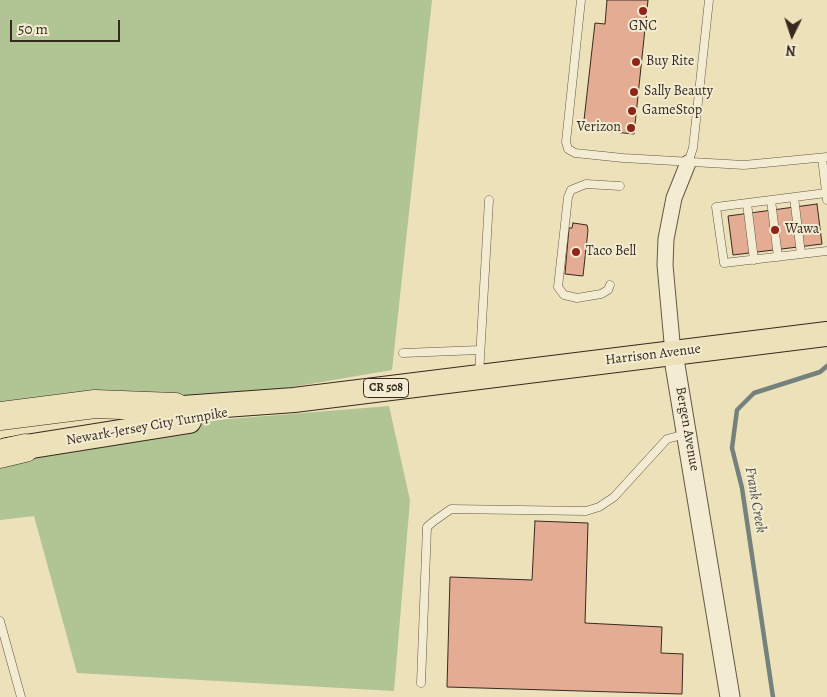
<!DOCTYPE html>
<html>
<head>
<meta charset="utf-8">
<style>
	body { margin:0 }
	#map { position:relative; width:827px; height:697px; overflow:hidden; background:#ece1b9; font-family:Alegreya,serif }
	canvas { display:block }
	.north { position:absolute; left:767px; top:10px; width:50px; height:50px; -webkit-text-stroke:4px #f3ecd2; paint-order:stroke; rotate:184deg; font-size:14px; font-weight:700; line-height:20px; text-align:center; color:#372920 }
	.north::after { content:''; display:block; margin:auto; width:18px; height:22px; background:#372920; clip-path:polygon(50% 0,100% 100%,50% 72%,0 100%) }
	.scale { position:absolute; left:10px; top:20px; width:110px; height:22px; box-sizing:border-box; border:2px solid #372920; border-top:0; padding-left:6px; font-size:15px; line-height:18px; white-space:nowrap; color:#372920; -webkit-text-stroke:4px #f3ecd2; paint-order:stroke }
</style>
</head>
<body>
<div id="map">
<canvas width="827" height="697"></canvas>
<div class="north">N</div>
<div class="scale">50 m</div>
</div>
<script>
const g = document.querySelector('canvas').getContext('2d');
g.lineJoin = 'round';
function fillPath(path, color) {
  g.fillStyle = color;
  g.fill(path, 'evenodd');
}
function shape(rows) {
  const path = new Path2D();
  for (const r of rows) {
    path.moveTo(r[0], r[1]);
    for (let i = 2; i < r.length; i += 2) path.lineTo(r[i], r[i + 1]);
  }
  return path;
}
function trace(path, color, width, dash) {
  g.strokeStyle = color;
  g.lineWidth = width;
  g.lineCap = dash ? 'butt' : 'round';
  g.setLineDash(dash || []);
  g.stroke(path);
}
function write(font, color, halo, rows, align = 'center') {
  g.font = font + ' Alegreya,serif';
  g.lineWidth = 4;
  g.setLineDash([]);
  g.textBaseline = 'middle';
  g.strokeStyle = halo;
  g.fillStyle = color;
  for (const [text, x, y, turn = 0] of rows) {
    g.save();
    g.translate(x, y);
    g.rotate((+turn || 0) * Math.PI / 180);
    g.textAlign = isNaN(turn) ? turn : align;
    if (halo) g.strokeText(text, 0, 0);
    g.fillText(text, 0, 0);
    g.restore();
  }
}
const green = shape([
	[0,0,432,0,392,370,175,407,0,430],
	[389,406,410,500,394,691,77,673,34,516,0,520,0,454,180,423]
]);
const stream = shape([
	[773,697,742,488,732,448,737,410,754,393,820,372,827,366]
]);
const building = shape([
	[607,0,648,0,634,134,583,129,595,23,605,24,607,0],
	[817,204,822,244,733,255,728,216,817,204],
	[573,223,587,225,588,230,583,276,565,274,569,228,572,228,573,223],
	[535,521,588,523,585,623,662,627,661,653,683,654,682,694,447,687,450,577,532,580,535,521]
]);
const service = shape([
	[581,0,566,142,568,149,575,153,623,158,744,165,827,157],
	[822,158,827,200],
	[688,163,693,148,709,0],
	[826,193,716,207,724,263,827,251],
	[794,197,801,254],
	[771,200,778,257],
	[747,203,754,260],
	[610,285,608,290,601,294,577,298,564,295,558,287,568,197,571,190,586,184,620,186],
	[403,353,480,350],
	[479,375,489,200],
	[0,621,21,697],
	[421,683,427,527,434,521,451,509,586,511,599,507,614,497,667,439,686,434]
]);
const minor = shape([
	[673,353,665,265,666,239,674,198,688,163]
]);
const tertiary = shape([
	[673,353,730,697]
]);
const primary = shape([
	[155,410,294,400,827,334],
	[7,450,189,421]
]);
const motorway = shape([
	[0,416,95,404,175,407],
	[0,454,25,448]
]);
const markers = [
	[643,11,5,"#8f2418"],
	[636,62,5,"#8f2418"],
	[634,92,5,"#8f2418"],
	[632,111,5,"#8f2418"],
	[631,128,5,"#8f2418"],
	[775,230,5,"#8f2418"],
	[576,252,5,"#8f2418"]
];
const shields = [
	[386,388,45]
];
const shieldNames = [
	["CR 508",386,388]
];
const poiNames = [
	["GNC",643,27,"center"],
	["Buy Rite",646,62],
	["Sally Beauty",644,92],
	["GameStop",642,111],
	["Verizon",621,128,"right"],
	["Wawa",785,230],
	["Taco Bell",586,252]
];
const streetNames = [
	["Harrison Avenue",653,355,-7],
	["Newark-Jersey City Turnpike",147,427,-10],
	["Bergen Avenue",687,429,80]
];
const waterNames = [
	["Frank Creek",755,500,80]
];
fillPath(green, '#b1c494');
trace(stream, '#75817d', 4.5);
fillPath(building, '#e4ad93');
trace(building, '#372920', 1);
trace(service, '#645746', 9);
trace(minor, '#645746', 17);
trace(tertiary, '#645746', 21);
trace(primary, '#372920', 26);
trace(motorway, '#372920', 29);
trace(service, '#f3ecd2', 8);
trace(minor, '#f3ecd2', 15);
trace(tertiary, '#f3ecd2', 19);
trace(primary, '#ece1b9', 24);
trace(motorway, '#ece1b9', 28);
for (const [x, y, r, color] of markers) {
  const dot = new Path2D();
  dot.arc(x, y, r, 0, 2 * Math.PI);
  g.fillStyle = color;
  g.fill(dot);
  trace(dot, '#f3ecd2', 2);
}
for (const [x, y, w] of shields) {
  const box = new Path2D();
  box.roundRect(x - w / 2, y - 9.5, w, 19, 4);
  g.fillStyle = '#f3ecd2';
  g.fill(box);
  trace(box, '#372920', 1);
}
write('bold 12px', '#372920', null, shieldNames);
write('14px', '#372920', '#f3ecd2', poiNames, 'left');
write('14px', '#372920', '#f3ecd2', streetNames);
write('italic 15px', '#514e47', '#f3ecd2', waterNames);
</script>
</body>
</html>
